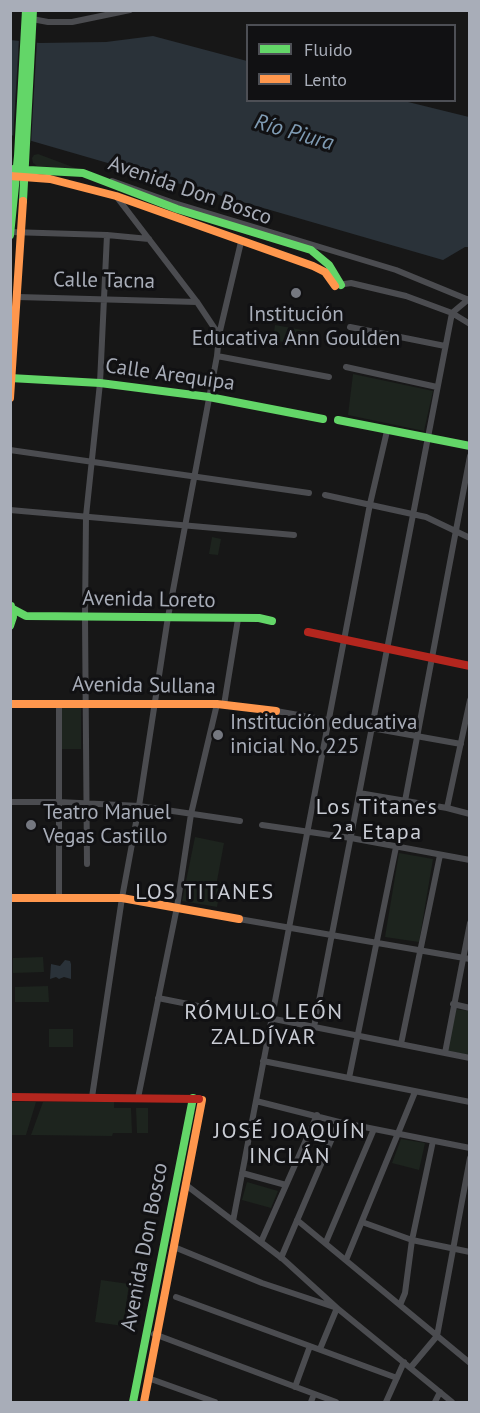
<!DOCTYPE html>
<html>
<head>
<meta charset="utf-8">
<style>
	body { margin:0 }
	#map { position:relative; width:480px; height:1413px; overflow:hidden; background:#171717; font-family:"PT Sans",sans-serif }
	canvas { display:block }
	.frame { position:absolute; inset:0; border:12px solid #a8adb8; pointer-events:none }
	.legend { position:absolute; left:246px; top:24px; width:210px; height:78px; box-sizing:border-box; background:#111113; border:2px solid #4d4f55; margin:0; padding:8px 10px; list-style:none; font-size:18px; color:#a8adb8 }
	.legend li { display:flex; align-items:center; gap:12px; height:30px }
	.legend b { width:30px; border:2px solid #4d4f55 }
</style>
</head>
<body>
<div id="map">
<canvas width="480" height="1413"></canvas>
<div class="frame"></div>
<ul class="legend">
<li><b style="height:8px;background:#63d668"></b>Fluido</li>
<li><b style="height:8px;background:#ff974d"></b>Lento</li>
</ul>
</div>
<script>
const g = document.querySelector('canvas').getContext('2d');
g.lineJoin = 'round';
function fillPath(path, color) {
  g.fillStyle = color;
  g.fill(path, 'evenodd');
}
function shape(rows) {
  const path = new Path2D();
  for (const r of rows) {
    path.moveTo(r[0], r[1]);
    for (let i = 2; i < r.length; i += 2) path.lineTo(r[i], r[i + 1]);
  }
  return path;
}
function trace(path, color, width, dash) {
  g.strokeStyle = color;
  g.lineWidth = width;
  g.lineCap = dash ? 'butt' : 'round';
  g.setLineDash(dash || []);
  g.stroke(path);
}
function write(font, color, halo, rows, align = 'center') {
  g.font = font + ' "PT Sans",sans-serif';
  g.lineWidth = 6;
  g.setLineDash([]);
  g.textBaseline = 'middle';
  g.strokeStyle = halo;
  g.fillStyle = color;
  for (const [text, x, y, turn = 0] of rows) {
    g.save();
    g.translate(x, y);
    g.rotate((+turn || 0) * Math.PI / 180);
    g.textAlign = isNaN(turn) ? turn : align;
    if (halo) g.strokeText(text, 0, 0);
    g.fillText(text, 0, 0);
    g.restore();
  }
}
const green = shape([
	[38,154,78,169,37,166,33,163,32,158,34,155],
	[275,325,308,331,306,346,273,340],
	[353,374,433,391,424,431,348,415],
	[212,537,221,539,218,555,209,554],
	[62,708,81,708,81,749,62,749],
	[195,837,224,843,217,881,221,882,217,907,182,901],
	[399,853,433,859,419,942,385,937],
	[43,957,44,972,13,973,13,958],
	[48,986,49,1002,15,1002,15,987],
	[456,1009,469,1011,469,1055,447,1051],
	[49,1029,73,1029,73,1047,49,1047],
	[11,1102,36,1102,26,1135,11,1135],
	[43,1102,114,1102,114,1108,131,1108,132,1133,113,1133,112,1136,31,1135],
	[136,1108,148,1108,148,1133,137,1133],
	[401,1139,425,1143,419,1170,392,1163],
	[247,1182,278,1191,271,1208,242,1200],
	[101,1280,129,1284,123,1326,95,1322]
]);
const water = shape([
	[153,36,247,61,248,100,404,101,469,117,469,247,465,247,443,260,11,135,10,40,40,43,106,42],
	[65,960,70,961,71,964,71,979,64,977,59,979,56,977,50,979,51,964,60,966]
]);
const pier = shape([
	[19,39,37,40,31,144,13,139]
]);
const street = shape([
	[32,19,48,22,72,22,130,10],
	[112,181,171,202,396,270,469,300],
	[116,196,197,302,219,335],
	[10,232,107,235,149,239],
	[338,285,351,283,406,296,452,313,470,324],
	[18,297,197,302],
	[350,327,445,346],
	[217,356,329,377],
	[346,367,437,387],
	[10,450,309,493],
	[325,495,426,517,470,538],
	[10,510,294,535],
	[59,703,59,898],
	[224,705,238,619],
	[276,711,461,744],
	[359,793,447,808,470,814],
	[405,801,470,456],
	[10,802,59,802,139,806,240,821],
	[447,808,470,700],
	[262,825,351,838,470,860],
	[87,864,85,617,86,516,100,383,107,235],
	[239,919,470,959],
	[158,998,203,1007],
	[453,1004,470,1008],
	[229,1010,470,1058],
	[314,1027,452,313,470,298],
	[401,1044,440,855],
	[445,1053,470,923],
	[263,1061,470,1102],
	[349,1078,396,847],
	[92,1097,122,898,139,806,168,617,217,356,219,335,241,242],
	[138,1098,177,907,191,814,217,704],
	[256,1101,339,1122,470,1148],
	[242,1173,286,1185],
	[186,1185,283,1259,337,1308,452,1402],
	[297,1220,470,1363],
	[233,1221,370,504,387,431],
	[362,1222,412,1240,470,1252],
	[261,1242,317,1115],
	[326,1242,374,1129],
	[174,1247,262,1283,337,1308,320,1349],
	[281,1258,339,1122],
	[346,1260,415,1092],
	[176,1297,397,1378],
	[400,1305,405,1293,412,1240,433,1141],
	[154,1334,336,1402],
	[411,1367,437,1336,470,1158],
	[148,1378,215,1402],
	[295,1387,310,1346],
	[311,1402,314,1394],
	[386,1402,404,1362],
	[435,1402,440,1392]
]);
const fast = shape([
	[10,169,83,173,177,209,311,250,329,265,341,285],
	[23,201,33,10],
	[10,235,18,156,26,10],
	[10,378,100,383,209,397,323,419],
	[338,420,470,446],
	[11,608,26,616,259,618,272,621],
	[10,626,13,617,11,606],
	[133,1402,193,1098]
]);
const slow = shape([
	[10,176,50,179,116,196,313,266,325,272,335,286],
	[10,398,23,201],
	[10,704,217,704,276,711],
	[10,898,122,898,239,919],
	[144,1402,202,1100]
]);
const jam = shape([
	[308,632,470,666],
	[10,1097,199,1099]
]);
const markers = [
	[296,293,6,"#757880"],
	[218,735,6,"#757880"],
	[31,825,6,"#757880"]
];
const streetNames = [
	["Avenida Don Bosco",190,191,19],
	["Calle Tacna",104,281,1],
	["Calle Arequipa",170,375,8],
	["Avenida Loreto",149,600,1],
	["Avenida Sullana",144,686,1],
	["Avenida Don Bosco",145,1247,-79]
];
const poiNames = [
	["Institución",296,315,"center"],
	["Educativa Ann Goulden",296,339,"center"],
	["Institución educativa",230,723],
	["inicial No. 225",230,747],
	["Teatro Manuel",43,813],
	["Vegas Castillo",43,837]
];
const waterNames = [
	["Río Piura",294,133,16]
];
const neighbourhoodNames = [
	["Los Titanes",377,808],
	["2ª Etapa",377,833],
	["LOS TITANES",205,893],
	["RÓMULO LEÓN",264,1013],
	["ZALDÍVAR",264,1038],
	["JOSÉ JOAQUÍN",290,1132],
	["INCLÁN",290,1157]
];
fillPath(green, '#1d241e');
fillPath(water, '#2a3239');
fillPath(pier, '#171717');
trace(street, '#4b4c50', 6);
trace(fast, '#63d668', 8);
trace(slow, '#ff974d', 8);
trace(jam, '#b3261e', 8);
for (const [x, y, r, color] of markers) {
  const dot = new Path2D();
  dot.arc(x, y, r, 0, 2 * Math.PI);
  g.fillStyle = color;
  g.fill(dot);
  trace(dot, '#111113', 2);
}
write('21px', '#a8adb8', '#111113', streetNames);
write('21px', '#a8adb8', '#111113', poiNames, 'left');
write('italic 22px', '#7f9bb3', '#111113', waterNames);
g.letterSpacing = '1.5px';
write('22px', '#c9ccd4', '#111113', neighbourhoodNames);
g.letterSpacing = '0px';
</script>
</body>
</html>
